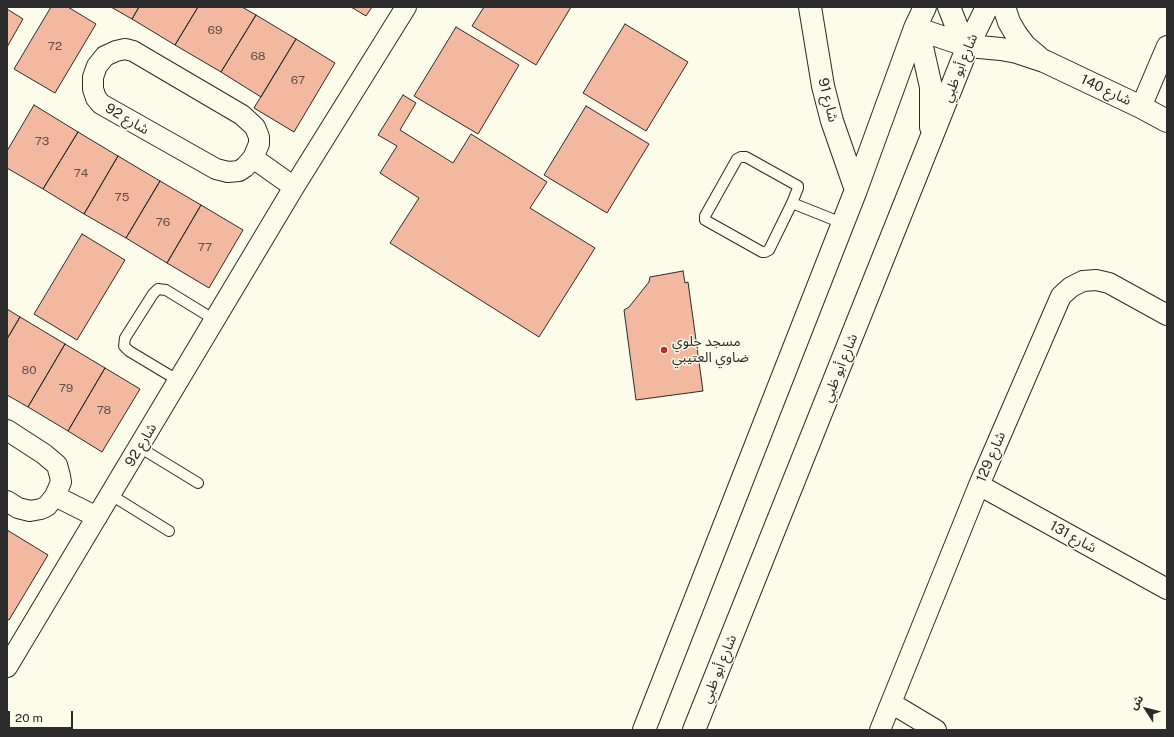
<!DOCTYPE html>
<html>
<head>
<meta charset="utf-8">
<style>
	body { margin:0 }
	#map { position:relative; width:1174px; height:737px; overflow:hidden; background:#fdfbea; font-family:"Public Sans","Noto Sans Arabic",sans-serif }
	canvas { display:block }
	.frame { position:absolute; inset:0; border:8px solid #2b2b2b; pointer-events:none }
	.north { position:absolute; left:1126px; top:689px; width:40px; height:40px; -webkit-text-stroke:3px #fdfbea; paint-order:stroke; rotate:306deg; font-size:11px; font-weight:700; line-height:16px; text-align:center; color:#2b2b2b }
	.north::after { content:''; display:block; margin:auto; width:14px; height:18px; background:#2b2b2b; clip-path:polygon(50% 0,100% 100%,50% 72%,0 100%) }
	.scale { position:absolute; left:8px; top:711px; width:65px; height:18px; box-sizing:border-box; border:2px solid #2b2b2b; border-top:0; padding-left:5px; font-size:12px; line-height:14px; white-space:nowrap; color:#2b2b2b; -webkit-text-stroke:3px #fdfbea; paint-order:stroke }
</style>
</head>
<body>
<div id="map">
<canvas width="1174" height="737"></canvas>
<div class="frame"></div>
<div class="north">ش</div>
<div class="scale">20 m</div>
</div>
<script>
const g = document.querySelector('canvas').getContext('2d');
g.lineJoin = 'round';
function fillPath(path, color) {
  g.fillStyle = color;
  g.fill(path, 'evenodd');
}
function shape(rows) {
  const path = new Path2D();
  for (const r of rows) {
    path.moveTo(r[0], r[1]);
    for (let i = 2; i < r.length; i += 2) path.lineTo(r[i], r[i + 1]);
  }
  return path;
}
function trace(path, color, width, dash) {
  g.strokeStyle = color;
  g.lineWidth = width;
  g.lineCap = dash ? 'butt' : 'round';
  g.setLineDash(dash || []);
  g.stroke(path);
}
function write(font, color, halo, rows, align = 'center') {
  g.font = font + ' "Public Sans","Noto Sans Arabic",sans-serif';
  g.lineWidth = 3;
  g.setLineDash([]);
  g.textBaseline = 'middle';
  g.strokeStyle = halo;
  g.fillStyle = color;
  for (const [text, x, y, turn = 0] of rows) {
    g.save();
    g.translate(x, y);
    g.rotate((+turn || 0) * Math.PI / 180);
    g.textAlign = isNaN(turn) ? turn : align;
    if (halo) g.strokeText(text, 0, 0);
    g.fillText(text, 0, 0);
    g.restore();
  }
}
const building = shape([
	[51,7,68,7,96,24,55,93,14,69,51,7],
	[111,7,139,7,132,19,111,7],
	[139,7,198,7,175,45,132,19,139,7],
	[198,7,242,7,256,15,221,72,175,45,198,7],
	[351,7,372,7,366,16,351,7],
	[484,7,571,7,536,65,472,26,484,7],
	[7,9,23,19,7,47,7,9],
	[256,15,296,39,261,97,221,72,256,15],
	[625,24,688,62,646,131,583,93,625,24],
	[456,27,519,65,478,134,414,96,456,27],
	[296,39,335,63,294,132,254,108,296,39],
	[403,95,416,103,400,130,453,163,471,134,547,182,530,208,595,248,539,337,390,243,419,198,380,173,397,146,378,135,403,95],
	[34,105,78,132,43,189,7,168,7,151,34,105],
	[586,106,649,144,607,213,544,175,586,106],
	[78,132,118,156,84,214,43,189,78,132],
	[118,156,160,181,126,238,84,214,118,156],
	[160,181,201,205,167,263,126,238,160,181],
	[201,205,243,230,209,288,167,263,201,205],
	[82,234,125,260,77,340,34,314,82,234],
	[683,271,685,283,688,282,703,391,636,400,624,310,629,307,649,282,650,277,683,271],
	[7,309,20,317,7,339,7,309],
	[20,317,65,344,28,407,7,395,7,339,20,317],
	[65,344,105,368,68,431,28,407,65,344],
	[105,368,140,389,102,452,68,431,105,368],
	[7,530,48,555,9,620,7,619,7,530]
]);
const service = shape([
	[741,157,746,157,798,186,798,188,792,203,769,250,765,252,762,252,705,220,705,216,737,159,741,157],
	[792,203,842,223],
	[179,381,129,351,124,346,125,338,153,294,158,289,166,290,215,320],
	[139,447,198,483],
	[111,495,169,531]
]);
const minor = shape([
	[125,49,133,51,242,115,255,127,259,137,259,144,253,158,245,167,239,171,228,172,216,169,101,104,96,98,93,89,93,77,97,66,105,56,116,51,125,49],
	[1141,107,1167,46],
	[253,158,294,187],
	[7,430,44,454,57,465,60,476,61,482,55,496,47,506,41,509,30,511,18,508,7,501],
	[979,485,1167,589],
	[55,496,97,517],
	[7,667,294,187,406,7],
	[891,703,936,730],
	[880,730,979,485,1061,296,1071,287,1083,281,1096,280,1109,283,1167,315]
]);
const tertiary = shape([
	[810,7,823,86,832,121,856,190],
	[949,7,960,35,968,46],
	[1004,7,1009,22,1016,34,1025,46,1038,57],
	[915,28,968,46,1001,49,1017,52,1044,61,1141,107,1167,121],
	[915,28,922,47,931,87,931,127],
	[644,730,856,190,915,28,925,7],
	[694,730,968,46,987,7]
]);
const markers = [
	[664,350,4,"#c62828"]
];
const numberNames = [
	["69",215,30],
	["72",55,46],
	["68",258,56],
	["67",298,80],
	["73",42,141],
	["74",81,173],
	["75",122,197],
	["76",163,222],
	["77",205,247],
	["80",29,370],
	["79",66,388],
	["78",104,410]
];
const streetNames = [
	["شارع أبو ظبي",960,68,-68],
	["شارع 140",1106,90,25],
	["شارع 91",828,100,76],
	["شارع 92",127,119,30],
	["شارع أبو ظبي",840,368,-68],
	["شارع 92",141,445,-59],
	["شارع 129",991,457,-67],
	["شارع 131",1073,537,29],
	["شارع أبو ظبي",719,669,-68]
];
const poiNames = [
	["مسجد جلوي",672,342],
	["ضاوي العتيبي",672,358]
];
fillPath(building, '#f2b8a0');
trace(building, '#2b2b2b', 1);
trace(service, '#2b2b2b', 12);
trace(minor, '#2b2b2b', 22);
trace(tertiary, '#2b2b2b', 24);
trace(service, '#fdfbea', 10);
trace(minor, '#fdfbea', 20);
trace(tertiary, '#fdfbea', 22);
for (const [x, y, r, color] of markers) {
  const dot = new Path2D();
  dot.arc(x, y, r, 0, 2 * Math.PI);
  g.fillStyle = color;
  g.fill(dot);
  trace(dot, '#fdfbea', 1.5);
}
write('12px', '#5d4e48', null, numberNames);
write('14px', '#2b2b2b', '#fdfbea', streetNames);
write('14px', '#2b2b2b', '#fdfbea', poiNames, 'left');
</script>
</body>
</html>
